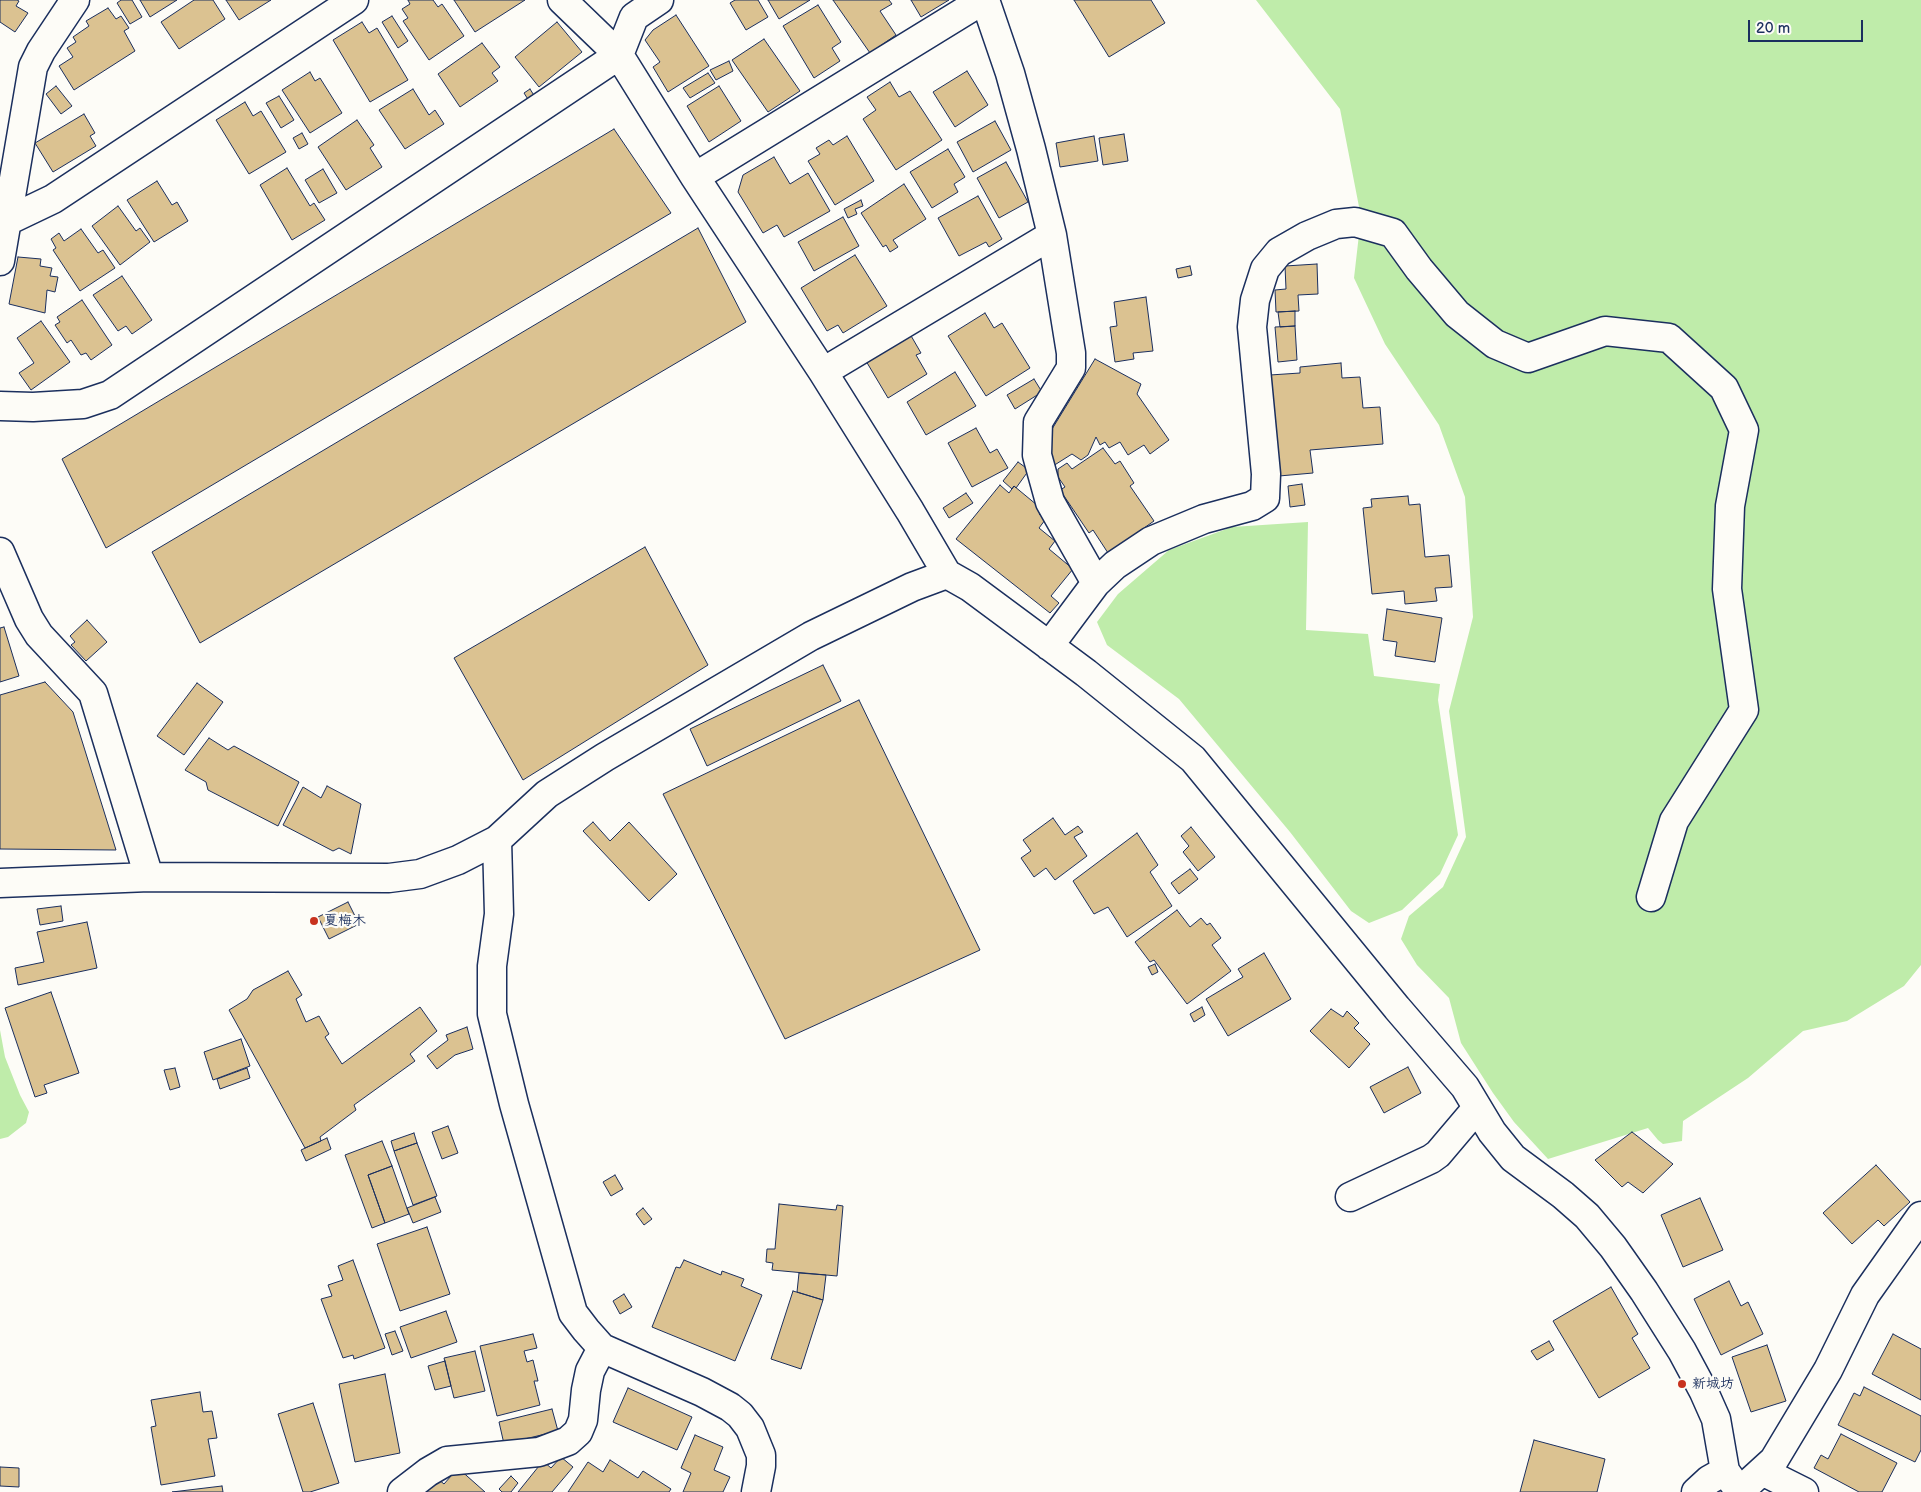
<!DOCTYPE html>
<html>
<head>
<meta charset="utf-8">
<style>
	body { margin:0 }
	#map { position:relative; width:1921px; height:1492px; overflow:hidden; background:#fdfcf7; font-family:"Balsamiq Sans",sans-serif }
	canvas { display:block }
	.scale { position:absolute; left:1748px; top:20px; width:115px; height:22px; box-sizing:border-box; border:2px solid #1b2f5e; border-top:0; padding-left:6px; font-size:15px; line-height:18px; white-space:nowrap; color:#1b2f5e; -webkit-text-stroke:4px #fdfcf7; paint-order:stroke }
</style>
</head>
<body>
<div id="map">
<canvas width="1921" height="1492"></canvas>
<div class="scale">20 m</div>
</div>
<script>
const g = document.querySelector('canvas').getContext('2d');
g.lineJoin = 'round';
function fillPath(path, color) {
  g.fillStyle = color;
  g.fill(path, 'evenodd');
}
function shape(rows) {
  const path = new Path2D();
  for (const r of rows) {
    path.moveTo(r[0], r[1]);
    for (let i = 2; i < r.length; i += 2) path.lineTo(r[i], r[i + 1]);
  }
  return path;
}
function trace(path, color, width, dash) {
  g.strokeStyle = color;
  g.lineWidth = width;
  g.lineCap = dash ? 'butt' : 'round';
  g.setLineDash(dash || []);
  g.stroke(path);
}
function write(font, color, halo, rows, align = 'center') {
  g.font = font + ' "Balsamiq Sans","Klee One",sans-serif';
  g.lineWidth = 4.5;
  g.setLineDash([]);
  g.textBaseline = 'middle';
  g.strokeStyle = halo;
  g.fillStyle = color;
  for (const [text, x, y, turn = 0] of rows) {
    g.save();
    g.translate(x, y);
    g.rotate((+turn || 0) * Math.PI / 180);
    g.textAlign = isNaN(turn) ? turn : align;
    if (halo) g.strokeText(text, 0, 0);
    g.fillText(text, 0, 0);
    g.restore();
  }
}
const green = shape([
	[1256,0,1921,0,1921,965,1904,986,1847,1021,1803,1031,1748,1078,1683,1121,1682,1141,1663,1144,1658,1140,1648,1128,1548,1159,1514,1122,1493,1093,1461,1043,1449,998,1417,965,1401,939,1409,916,1443,887,1466,837,1449,711,1473,617,1465,497,1439,425,1385,344,1354,278,1361,217,1340,109],
	[1308,522,1306,630,1368,634,1374,676,1440,684,1438,700,1458,835,1440,874,1402,910,1369,923,1351,911,1290,832,1179,699,1107,645,1097,622,1118,594,1169,550,1232,527],
	[0,1030,5,1057,20,1095,29,1112,26,1123,8,1137,0,1139]
]);
const building = shape([
	[0,0,17,0,19,1,16,6,28,13,15,32,0,22,0,0],
	[121,0,132,0,142,17,130,24,117,3,121,0],
	[140,0,177,0,150,17,140,0],
	[194,0,213,0,225,19,179,49,161,22,194,0],
	[226,0,271,0,239,20,226,0],
	[408,0,433,0,438,7,442,4,464,36,429,60,403,21,408,18,402,9,410,4,408,0],
	[454,0,525,0,475,32,454,0],
	[735,0,758,0,768,17,746,30,730,3,735,0],
	[768,0,810,0,779,19,768,0],
	[833,0,889,0,892,4,880,11,896,35,870,53,833,0],
	[911,0,949,0,921,17,911,0],
	[1074,0,1151,0,1165,23,1109,57,1074,0],
	[818,5,841,42,832,48,840,61,814,78,783,26,818,5],
	[108,8,116,19,121,16,129,28,124,31,135,51,74,90,59,66,73,57,67,48,76,42,73,37,89,26,86,21,108,8],
	[676,15,709,66,668,92,653,67,660,62,645,40,653,30,676,15],
	[392,16,408,41,398,48,382,22,392,16],
	[362,22,369,33,377,28,408,80,370,102,333,40,362,22],
	[557,22,582,52,539,87,515,57,557,22],
	[764,39,800,91,768,112,732,60,764,39],
	[482,43,500,67,492,73,498,81,460,107,438,74,482,43],
	[729,61,733,71,716,80,710,70,729,61],
	[967,71,988,105,955,127,933,92,967,71],
	[310,72,315,81,320,78,342,113,310,133,282,90,310,72],
	[708,73,715,83,690,98,683,88,708,73],
	[890,82,899,97,910,91,942,140,896,170,863,119,876,110,867,97,890,82],
	[56,86,72,106,61,114,46,94,56,86],
	[719,86,741,121,709,142,687,106,719,86],
	[413,89,429,115,435,110,444,124,405,149,379,110,413,89],
	[530,89,535,97,529,101,524,93,530,89],
	[279,96,294,120,281,128,266,103,279,96],
	[245,102,253,116,261,111,286,152,249,174,216,120,245,102],
	[84,114,95,133,90,136,96,146,53,172,35,143,84,114],
	[357,120,374,145,370,148,382,167,346,190,318,147,357,120],
	[995,121,1011,150,973,172,957,142,995,121],
	[614,129,671,213,106,548,62,459,614,129],
	[302,133,308,144,299,149,293,138,302,133],
	[1124,134,1128,161,1103,165,1099,138,1124,134],
	[847,136,874,181,835,205,808,161,820,154,816,148,829,140,833,145,847,136],
	[1094,136,1098,161,1060,167,1056,143,1094,136],
	[948,149,965,177,954,184,958,192,932,208,910,172,948,149],
	[774,157,790,184,808,173,830,211,784,237,777,225,763,233,738,192,743,175,774,157],
	[1006,162,1028,202,999,218,977,178,1006,162],
	[287,168,310,206,314,203,325,220,292,240,260,185,287,168],
	[323,169,337,193,319,203,305,180,323,169],
	[157,181,172,205,177,202,188,221,154,242,127,200,157,181],
	[904,184,926,219,893,240,898,247,890,252,886,245,883,247,861,213,904,184],
	[978,196,1002,239,989,247,986,242,959,256,938,218,978,196],
	[861,200,863,206,855,209,857,214,848,218,844,209,861,200],
	[118,206,136,231,140,228,150,242,120,265,92,226,118,206],
	[843,217,859,246,814,271,798,242,843,217],
	[698,228,746,322,200,643,152,552,698,228],
	[81,229,98,253,103,250,115,268,80,291,53,250,56,248,51,239,59,233,64,241,81,229],
	[855,255,887,306,843,333,838,325,827,331,801,288,855,255],
	[18,257,41,259,40,266,52,268,50,276,58,277,55,292,47,290,45,313,9,304,18,257],
	[1317,264,1318,294,1298,295,1299,311,1276,312,1275,290,1286,289,1285,266,1317,264],
	[1190,266,1192,275,1178,278,1176,269,1190,266],
	[122,276,152,320,132,334,126,326,118,331,93,295,122,276],
	[1146,297,1153,351,1133,353,1134,359,1115,362,1110,327,1117,326,1114,302,1146,297],
	[82,300,112,345,91,360,86,353,81,355,71,340,67,343,55,325,60,322,57,317,82,300],
	[1295,311,1295,326,1280,327,1278,312,1295,311],
	[985,313,994,328,1002,323,1030,368,986,396,948,336,985,313],
	[41,321,70,362,31,390,19,373,34,363,17,338,41,321],
	[1295,326,1297,360,1278,362,1275,327,1295,326],
	[910,334,921,353,916,355,927,374,888,398,866,361,910,334],
	[1095,359,1141,384,1137,394,1169,440,1150,454,1144,445,1128,455,1120,442,1109,448,1105,442,1100,445,1096,437,1088,455,1081,460,1072,454,1053,466,1050,458,1049,434,1095,359],
	[1341,363,1342,378,1360,377,1363,408,1380,407,1383,444,1310,450,1313,473,1279,476,1270,375,1300,373,1300,367,1341,363],
	[955,372,976,406,926,435,907,402,955,372],
	[1034,379,1042,392,1015,409,1007,395,1034,379],
	[976,428,990,453,997,449,1008,468,972,487,948,443,976,428],
	[1103,448,1115,464,1120,461,1134,483,1130,486,1154,521,1108,553,1093,530,1089,533,1060,490,1065,487,1058,477,1058,469,1067,463,1072,469,1103,448],
	[1018,462,1029,470,1016,488,1014,486,1012,489,1003,481,1018,462],
	[1302,484,1305,505,1290,507,1288,486,1302,484],
	[1000,485,1009,493,1014,486,1043,510,1039,514,1045,520,1039,528,1055,541,1049,549,1073,569,1051,596,1059,603,1050,613,956,539,1000,485],
	[966,493,973,503,949,518,943,508,966,493],
	[1408,496,1409,505,1420,504,1425,557,1449,555,1452,587,1435,588,1437,601,1405,604,1404,591,1372,594,1363,508,1372,507,1371,499,1408,496],
	[645,547,708,665,523,780,454,658,645,547],
	[1387,609,1442,618,1435,662,1395,656,1397,642,1383,640,1387,609],
	[87,620,107,642,86,661,71,645,75,642,70,636,87,620],
	[4,627,19,676,0,682,0,628,4,627],
	[823,665,841,701,707,766,690,729,823,665],
	[45,682,73,712,116,850,0,849,0,695,45,682],
	[197,683,223,702,184,755,157,736,197,683],
	[859,700,980,950,785,1039,663,794,859,700],
	[209,738,228,750,234,746,299,782,278,826,208,790,206,782,185,770,209,738],
	[327,786,361,804,351,854,339,848,333,851,283,825,303,787,321,798,327,786],
	[1053,818,1065,835,1078,826,1083,832,1074,837,1087,856,1055,880,1046,868,1034,877,1021,858,1031,851,1023,840,1053,818],
	[593,822,610,841,629,822,677,874,649,901,583,831,593,822],
	[1191,827,1215,857,1198,871,1183,852,1189,846,1181,836,1191,827],
	[1137,833,1158,865,1150,872,1172,906,1127,937,1108,907,1094,914,1073,881,1137,833],
	[1190,869,1198,879,1179,894,1171,883,1190,869],
	[348,902,359,924,329,939,318,917,348,902],
	[61,906,63,921,40,925,37,909,61,906],
	[1177,910,1190,927,1201,918,1207,925,1210,923,1221,938,1212,945,1231,971,1187,1004,1154,960,1150,962,1135,942,1177,910],
	[87,922,97,968,18,985,15,968,44,962,37,932,87,922],
	[1264,953,1291,999,1228,1036,1206,999,1243,977,1238,969,1264,953],
	[1155,964,1158,972,1152,975,1148,967,1155,964],
	[288,971,302,995,296,999,306,1022,319,1016,329,1034,325,1037,342,1064,420,1007,437,1031,410,1054,415,1061,354,1105,356,1110,320,1137,321,1141,305,1148,229,1010,247,999,253,990,288,971],
	[51,992,79,1073,44,1085,47,1093,35,1097,5,1008,51,992],
	[1202,1007,1205,1015,1194,1022,1190,1014,1202,1007],
	[1331,1009,1343,1017,1347,1011,1359,1023,1354,1028,1370,1044,1349,1068,1310,1031,1331,1009],
	[467,1027,473,1049,455,1055,437,1069,427,1056,448,1040,446,1035,467,1027],
	[241,1039,250,1066,213,1080,204,1052,241,1039],
	[1408,1067,1421,1093,1384,1113,1370,1087,1408,1067],
	[175,1068,180,1087,170,1090,164,1070,175,1068],
	[247,1068,250,1078,220,1089,217,1079,247,1068],
	[448,1126,458,1153,442,1159,432,1132,448,1126],
	[1632,1132,1673,1164,1643,1193,1628,1182,1622,1187,1595,1160,1632,1132],
	[414,1133,417,1143,394,1151,391,1141,414,1133],
	[327,1138,331,1149,306,1161,301,1150,327,1138],
	[382,1141,392,1166,368,1175,385,1223,372,1228,345,1155,382,1141],
	[417,1143,437,1196,413,1205,394,1151,417,1143],
	[1876,1165,1910,1202,1884,1226,1878,1220,1852,1244,1823,1213,1876,1165],
	[392,1166,409,1214,385,1223,368,1175,392,1166],
	[615,1175,623,1189,611,1196,603,1182,615,1175],
	[435,1197,441,1212,413,1223,407,1208,435,1197],
	[1700,1198,1723,1250,1683,1267,1661,1215,1700,1198],
	[779,1204,836,1210,837,1205,843,1206,837,1276,772,1270,773,1263,766,1262,767,1249,775,1249,779,1204],
	[643,1208,652,1219,644,1225,636,1214,643,1208],
	[427,1227,450,1294,400,1311,377,1244,427,1227],
	[353,1260,385,1348,354,1359,353,1355,343,1358,321,1299,332,1296,328,1285,343,1280,338,1266,353,1260],
	[684,1260,721,1275,722,1271,744,1279,741,1286,762,1295,735,1361,652,1327,676,1267,680,1268,684,1260],
	[799,1273,826,1275,823,1300,797,1292,799,1273],
	[1729,1281,1741,1306,1748,1302,1763,1334,1721,1355,1694,1299,1729,1281],
	[1611,1287,1638,1334,1632,1338,1650,1368,1599,1398,1553,1321,1611,1287],
	[793,1291,823,1300,801,1369,771,1359,793,1291],
	[624,1294,632,1307,620,1314,613,1301,624,1294],
	[446,1311,457,1342,411,1358,400,1327,446,1311],
	[395,1331,403,1351,392,1355,385,1334,395,1331],
	[533,1334,537,1348,524,1351,527,1362,533,1360,538,1381,534,1381,540,1405,497,1416,480,1346,533,1334],
	[1893,1334,1921,1349,1921,1400,1872,1374,1893,1334],
	[1549,1341,1554,1350,1537,1360,1531,1351,1549,1341],
	[1767,1345,1786,1401,1751,1412,1732,1357,1767,1345],
	[475,1351,485,1391,454,1398,444,1358,475,1351],
	[445,1361,451,1386,435,1390,428,1366,445,1361],
	[385,1374,400,1453,355,1462,339,1384,385,1374],
	[1864,1387,1921,1416,1921,1450,1915,1462,1838,1425,1854,1393,1860,1396,1864,1387],
	[628,1388,692,1417,677,1450,613,1422,628,1388],
	[200,1392,203,1412,212,1411,217,1438,208,1439,215,1476,161,1485,151,1427,156,1426,151,1400,200,1392],
	[313,1403,339,1483,310,1492,303,1492,278,1414,313,1403],
	[552,1409,558,1431,504,1444,499,1422,552,1409],
	[1841,1434,1897,1463,1882,1492,1859,1492,1814,1468,1821,1455,1828,1459,1841,1434],
	[695,1435,723,1447,714,1470,730,1477,723,1492,683,1492,691,1473,681,1468,695,1435],
	[1534,1440,1605,1459,1597,1492,1520,1492,1534,1440],
	[561,1457,573,1467,552,1492,518,1492,543,1461,551,1468,561,1457],
	[610,1460,638,1478,643,1471,671,1489,669,1492,568,1492,588,1462,603,1472,610,1460],
	[0,1467,19,1468,19,1487,0,1486,0,1467],
	[458,1468,485,1492,426,1492,438,1479,444,1484,458,1468],
	[511,1476,518,1483,511,1492,502,1492,499,1489,511,1476],
	[222,1486,223,1492,172,1492,222,1486]
]);
const street = shape([
	[562,0,619,55,695,177,823,372,910,511,947,574],
	[985,0,1010,73,1031,149,1052,235,1071,353,1071,368,1038,422,1037,455,1050,502,1096,583],
	[695,177,983,0],
	[7,221,53,199,354,0],
	[0,261,33,67,41,51,75,0],
	[823,372,1052,235],
	[0,406,33,407,83,404,110,395,619,55,634,17,659,0],
	[0,552,29,619,39,635,93,693,149,877],
	[1049,646,1096,583,1115,565,1151,541,1204,519,1252,506,1265,498,1266,474,1252,327,1255,300,1265,269,1279,252,1307,236,1336,224,1355,222,1393,233,1419,269,1457,314,1495,344,1528,358,1605,331,1669,338,1724,388,1744,430,1730,506,1727,589,1744,710,1674,821,1651,897],
	[497,840,499,914,492,966,492,1014,514,1104,573,1313,586,1330,602,1348,702,1392,730,1407,740,1415,750,1428,761,1455,761,1466,756,1492],
	[0,883,149,877,389,878,420,874,458,860,497,840,547,794,605,757,811,636,912,587,947,574,970,587,1086,673,1193,759,1397,1008,1465,1087,1492,1132,1513,1158,1563,1195,1587,1216,1613,1247,1644,1291,1682,1351,1704,1392,1716,1419,1725,1471,1740,1492],
	[1350,1197,1431,1159,1438,1154,1477,1108],
	[1762,1471,1804,1492],
	[1740,1491,1774,1460,1828,1370,1865,1295,1921,1216],
	[402,1492,428,1472,447,1461,539,1452,568,1441,578,1432,583,1420,586,1390,590,1371,602,1348],
	[1696,1492,1709,1480,1725,1471]
]);
const markers = [
	[314,921,5,"#c8321e"],
	[1682,1384,5,"#c8321e"]
];
const poiNames = [
	["夏梅木",324,921],
	["新城坊",1692,1384]
];
fillPath(green, '#bfecaa');
fillPath(building, '#dbc291');
trace(building, '#1b2f5e', 1);
trace(street, '#1b2f5e', 31);
trace(street, '#fdfcf7', 28);
for (const [x, y, r, color] of markers) {
  const dot = new Path2D();
  dot.arc(x, y, r, 0, 2 * Math.PI);
  g.fillStyle = color;
  g.fill(dot);
  trace(dot, '#fdfcf7', 2);
}
write('bold 14px', '#1b2f5e', '#fdfcf7', poiNames, 'left');
</script>
</body>
</html>
